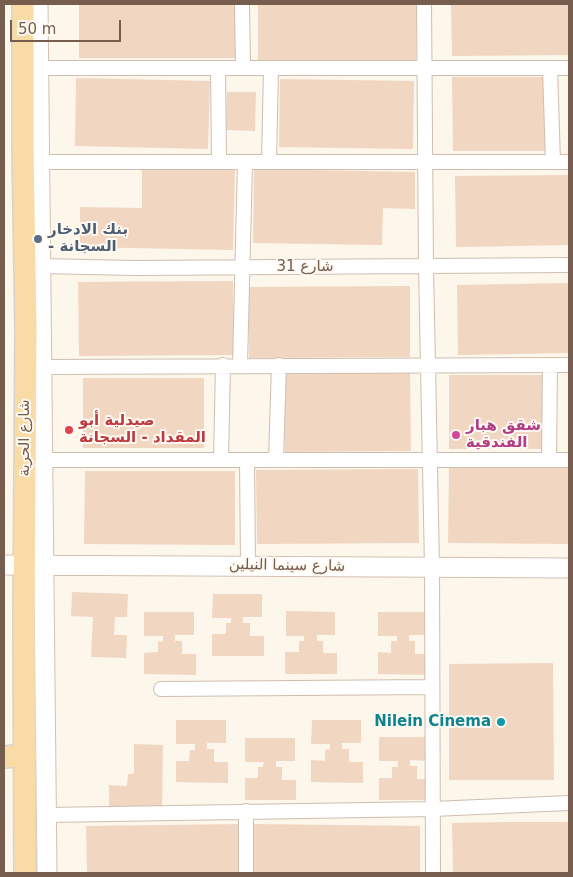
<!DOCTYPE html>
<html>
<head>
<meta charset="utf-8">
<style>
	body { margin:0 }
	#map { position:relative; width:573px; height:877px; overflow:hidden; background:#fcf6eb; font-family:"DejaVu Sans",sans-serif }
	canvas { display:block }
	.frame { position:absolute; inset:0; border:5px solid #775d4d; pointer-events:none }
	.scale { position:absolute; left:10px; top:20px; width:111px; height:22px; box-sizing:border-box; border:2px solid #775d4d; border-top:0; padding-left:6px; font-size:15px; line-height:18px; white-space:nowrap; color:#775d4d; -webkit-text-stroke:4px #fffaf1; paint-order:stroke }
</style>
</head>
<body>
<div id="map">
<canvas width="573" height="877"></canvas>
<div class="frame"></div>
<div class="scale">50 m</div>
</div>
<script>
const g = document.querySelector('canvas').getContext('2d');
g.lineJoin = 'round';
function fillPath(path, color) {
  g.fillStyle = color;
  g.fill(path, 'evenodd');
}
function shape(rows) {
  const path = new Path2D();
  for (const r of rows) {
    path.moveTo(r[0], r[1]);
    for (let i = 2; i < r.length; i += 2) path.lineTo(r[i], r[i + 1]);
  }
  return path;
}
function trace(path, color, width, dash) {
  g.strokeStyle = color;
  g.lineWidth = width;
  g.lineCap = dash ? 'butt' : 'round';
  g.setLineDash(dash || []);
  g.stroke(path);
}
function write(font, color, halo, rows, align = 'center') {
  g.font = font + ' "DejaVu Sans",Cairo,sans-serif';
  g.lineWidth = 4;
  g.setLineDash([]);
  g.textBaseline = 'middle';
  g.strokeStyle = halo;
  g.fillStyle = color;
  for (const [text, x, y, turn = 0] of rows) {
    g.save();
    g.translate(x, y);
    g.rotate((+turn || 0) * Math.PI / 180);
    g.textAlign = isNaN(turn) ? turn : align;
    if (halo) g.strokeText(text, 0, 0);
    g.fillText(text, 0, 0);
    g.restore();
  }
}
const building = shape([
	[79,4,237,4,237,58,79,58],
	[258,4,416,4,416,61,258,62],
	[451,4,569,4,569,55,452,56],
	[452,77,546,77,546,151,453,151],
	[76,78,210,81,208,149,75,146],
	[280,79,414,81,413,149,279,147],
	[227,92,256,92,255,131,226,130],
	[142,168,235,169,233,250,80,247,80,207,142,208],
	[254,169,415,172,415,209,383,208,382,245,253,243],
	[569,175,569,245,456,247,455,176],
	[233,281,234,355,79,356,78,282],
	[569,283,569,353,458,355,457,285],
	[410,286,410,357,249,358,249,287],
	[284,372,410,372,411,451,285,452],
	[449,375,543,375,543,449,449,449],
	[83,378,204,378,204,448,83,448],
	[449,466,569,467,569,544,448,543],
	[418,469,419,543,257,544,256,470],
	[85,471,235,471,235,545,84,544],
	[72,592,128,594,127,617,115,617,114,635,127,635,126,658,91,657,93,617,71,616],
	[213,594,262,594,262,617,243,617,243,623,250,623,250,636,264,636,264,656,212,656,212,634,226,634,226,623,231,623,231,618,212,618],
	[286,611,335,612,335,635,317,635,317,641,323,641,323,653,337,653,337,674,285,674,285,652,299,652,299,641,304,641,304,636,286,636],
	[144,612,194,612,194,635,175,635,175,641,182,641,182,654,196,654,196,675,144,674,144,653,158,652,158,641,163,642,163,636,144,636],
	[378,612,428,612,428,635,409,635,409,641,415,641,415,654,430,654,429,675,378,674,378,652,391,653,391,641,397,641,397,636,378,636],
	[553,663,554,780,449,780,449,664],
	[176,720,226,720,226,743,207,743,207,749,214,749,214,762,228,762,228,783,176,782,176,761,189,761,190,750,195,750,195,744,176,744],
	[312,720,361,720,361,743,342,743,342,749,349,749,349,762,363,762,363,783,311,782,311,760,325,761,325,750,330,749,330,744,311,744],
	[379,737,429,737,429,761,410,760,410,766,417,766,417,779,431,779,431,800,379,800,379,778,392,778,392,767,398,767,398,761,379,761],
	[245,738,295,738,295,761,276,761,276,767,282,767,282,780,296,780,296,800,245,800,245,778,258,778,258,767,263,767,264,762,245,762],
	[134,744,163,745,162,809,109,808,109,785,127,786,128,774,134,774],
	[509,822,569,822,569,873,453,873,452,823],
	[243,824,243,873,87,873,86,826],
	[254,824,420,826,420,873,253,873]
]);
const street = shape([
	[242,4,243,68],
	[424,4,426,266,432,567,433,873],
	[39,68,569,68],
	[218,68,219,162],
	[550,68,553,162],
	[40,162,569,162],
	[269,162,271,68],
	[41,266,134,268,569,265],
	[240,365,245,162],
	[42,367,569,365],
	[35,460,569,460],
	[221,460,223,365],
	[247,460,248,565],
	[276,460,279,365],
	[549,460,550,365],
	[161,689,432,687],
	[46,815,433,809,569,803],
	[246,873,246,811]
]);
const secondary = shape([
	[38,4,47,873],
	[4,565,569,568]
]);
const primary = shape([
	[23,4,23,148,26,329,24,618,25,873],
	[4,757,26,755]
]);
const markers = [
	[38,239,5,"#5c6f8a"],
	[69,430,5,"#e0444e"],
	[456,435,5,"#d1479c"],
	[501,722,5,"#0f9aa8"]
];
const serviceNames = [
	["بنك الادخار",48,230],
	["- السجانة",48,247]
];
const streetNames = [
	["شارع 31",305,267],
	["شارع الحرية",25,438,-90],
	["شارع سينما النيلين",287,566,1]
];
const healthNames = [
	["صيدلية أبو",79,421],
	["المقداد - السجانة",79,438]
];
const hotelNames = [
	["شقق هبار",466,426],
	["الفندقية",466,443]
];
const cultureNames = [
	["Nilein Cinema",491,722]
];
fillPath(building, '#f1d6c2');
trace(street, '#cfbeaf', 16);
trace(secondary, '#d4c0af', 21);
trace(primary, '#d9d2cd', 24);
trace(street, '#fff', 14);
trace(secondary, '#fff', 19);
trace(primary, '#f9dba5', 21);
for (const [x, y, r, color] of markers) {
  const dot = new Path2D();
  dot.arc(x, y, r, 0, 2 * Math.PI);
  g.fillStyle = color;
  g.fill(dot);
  trace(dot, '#fffaf1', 2);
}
write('bold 15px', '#4e5e75', '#fffaf1', serviceNames, 'left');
write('15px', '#775d4d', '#fffaf1', streetNames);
write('bold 15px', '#be3a42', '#fffaf1', healthNames, 'left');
write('bold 15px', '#b23c85', '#fffaf1', hotelNames, 'left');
write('bold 15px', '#0d838f', '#fffaf1', cultureNames, 'right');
</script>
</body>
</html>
